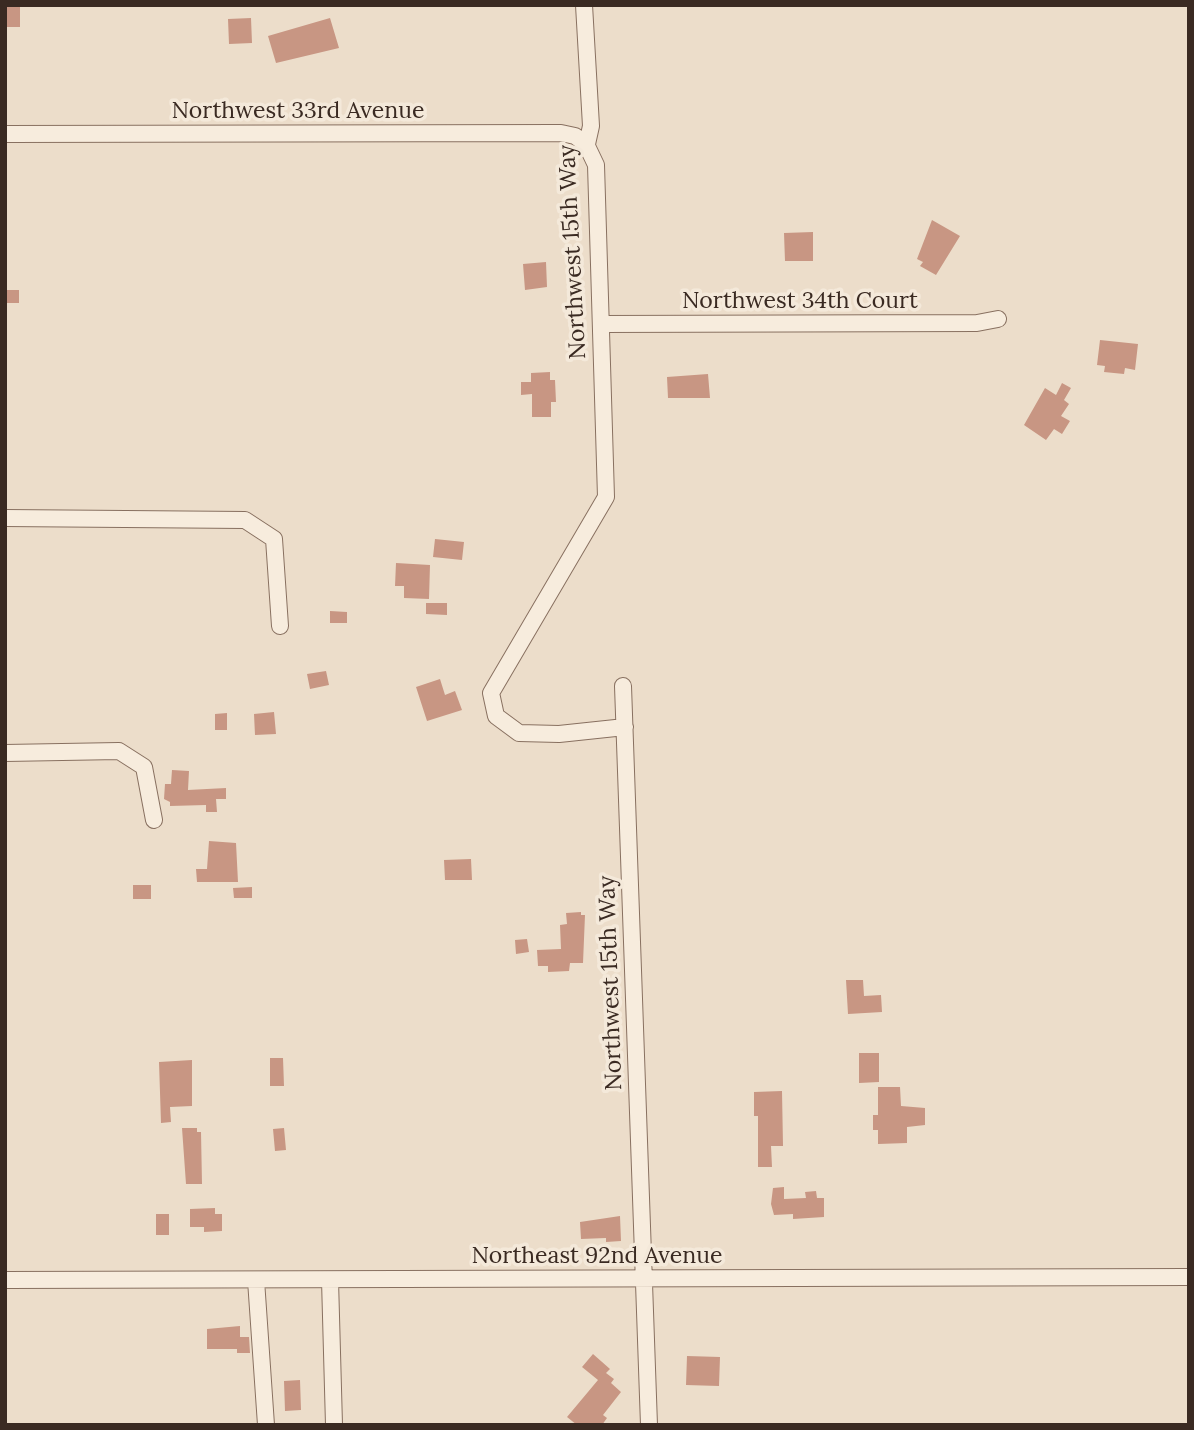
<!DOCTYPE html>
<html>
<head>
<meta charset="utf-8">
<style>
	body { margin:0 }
	#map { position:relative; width:1194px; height:1430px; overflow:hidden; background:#ecddca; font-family:Lora,serif }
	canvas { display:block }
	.frame { position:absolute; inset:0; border:7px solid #3a2a22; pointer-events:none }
</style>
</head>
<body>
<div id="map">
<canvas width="1194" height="1430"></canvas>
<div class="frame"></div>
</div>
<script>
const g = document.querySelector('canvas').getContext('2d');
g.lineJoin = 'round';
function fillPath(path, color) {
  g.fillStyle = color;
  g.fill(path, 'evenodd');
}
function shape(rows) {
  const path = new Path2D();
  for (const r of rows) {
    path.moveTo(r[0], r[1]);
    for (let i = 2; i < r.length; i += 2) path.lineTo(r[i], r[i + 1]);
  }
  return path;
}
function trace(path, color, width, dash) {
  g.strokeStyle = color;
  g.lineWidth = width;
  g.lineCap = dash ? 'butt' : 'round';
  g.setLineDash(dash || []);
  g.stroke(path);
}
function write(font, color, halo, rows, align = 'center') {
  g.font = font + ' Lora,serif';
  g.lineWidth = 7;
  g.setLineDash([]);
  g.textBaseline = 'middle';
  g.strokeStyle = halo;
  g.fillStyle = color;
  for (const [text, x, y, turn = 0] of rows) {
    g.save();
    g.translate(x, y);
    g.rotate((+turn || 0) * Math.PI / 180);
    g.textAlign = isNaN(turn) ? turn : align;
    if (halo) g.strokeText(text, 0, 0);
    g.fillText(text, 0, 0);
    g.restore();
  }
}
const building = shape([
	[5,5,20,5,20,27,5,27],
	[251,18,252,43,229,44,228,19],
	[330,18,339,48,276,63,268,36],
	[932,220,960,236,936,275,920,266,923,262,917,259],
	[813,232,813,261,785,261,784,233],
	[546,262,547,287,525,290,523,264],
	[5,290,19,290,19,303,5,303],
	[1100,340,1138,344,1135,370,1125,368,1124,374,1104,372,1105,366,1097,365],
	[550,372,550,380,555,380,556,402,551,402,551,417,532,417,532,394,521,395,521,382,531,382,531,373],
	[708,374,710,398,668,398,667,377],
	[1062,383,1071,388,1064,400,1069,404,1061,416,1070,421,1062,434,1054,429,1046,440,1024,425,1045,388,1056,395],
	[435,539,464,542,462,560,433,557],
	[396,563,430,565,429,599,404,598,404,586,395,586],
	[426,603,447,603,447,615,426,614],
	[330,611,347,612,347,623,330,623],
	[326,671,329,685,310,689,307,674],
	[440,679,445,695,455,691,462,710,427,721,416,687],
	[274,712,276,734,255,735,254,714],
	[227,713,227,730,215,730,215,714],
	[172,770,189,771,188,790,226,788,226,799,216,799,217,812,206,812,206,805,170,806,170,802,164,799,165,784,171,784],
	[209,841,236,843,238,882,197,882,196,869,207,869],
	[471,859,472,880,445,880,444,860],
	[133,885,151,885,151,899,133,899],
	[252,887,252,898,234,898,233,888],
	[581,912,581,915,585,915,583,963,570,963,569,971,548,972,548,966,538,966,537,950,561,949,560,925,567,924,566,913],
	[527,939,529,952,516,954,515,940],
	[846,980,863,980,864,996,881,995,882,1012,848,1014],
	[859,1053,879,1053,879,1082,859,1083],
	[270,1058,283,1058,284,1086,270,1086],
	[192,1060,192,1106,170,1107,171,1122,161,1123,159,1062],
	[878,1087,900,1087,901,1106,925,1108,925,1125,907,1127,907,1143,878,1144,878,1130,873,1130,873,1115,878,1115],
	[782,1091,783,1146,771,1146,772,1167,758,1167,758,1116,754,1116,754,1092],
	[182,1128,197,1128,197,1132,201,1132,202,1184,186,1184],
	[284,1128,286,1150,275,1151,273,1129],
	[784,1187,784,1199,806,1198,805,1192,816,1191,817,1198,824,1198,824,1217,793,1219,793,1214,774,1215,771,1204,773,1188],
	[215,1208,215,1214,222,1214,222,1231,204,1232,204,1227,190,1227,190,1209],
	[156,1214,169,1214,169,1235,156,1235],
	[620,1216,621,1241,606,1242,606,1238,581,1239,580,1222],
	[240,1326,240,1337,249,1337,250,1353,237,1353,237,1349,207,1349,207,1329],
	[593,1354,610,1369,606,1373,614,1379,611,1383,621,1392,603,1415,607,1418,602,1425,577,1425,567,1417,598,1380,582,1367],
	[687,1356,720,1357,719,1386,686,1385],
	[300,1380,301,1410,285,1411,284,1381]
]);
const minor = shape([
	[584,5,591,126,587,144],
	[5,134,561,133,575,136,586,144,596,165,606,497,491,693,496,716,519,733,559,734,625,727],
	[601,324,977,323,998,319],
	[5,518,245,520,274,539,280,626],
	[623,686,649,1425],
	[5,753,119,751,144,767,154,820],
	[5,1280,1189,1277],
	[256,1280,266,1425],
	[330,1280,334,1425]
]);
const streetNames = [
	["Northwest 33rd Avenue",298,111],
	["Northwest 15th Way",573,252,-93],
	["Northwest 34th Court",800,301],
	["Northwest 15th Way",611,983,-92],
	["Northeast 92nd Avenue",597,1256]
];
fillPath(building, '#c89683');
trace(minor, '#887060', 18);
trace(minor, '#f7ecdd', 16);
write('23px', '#3a2a22', '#f4e9da', streetNames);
</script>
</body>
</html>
